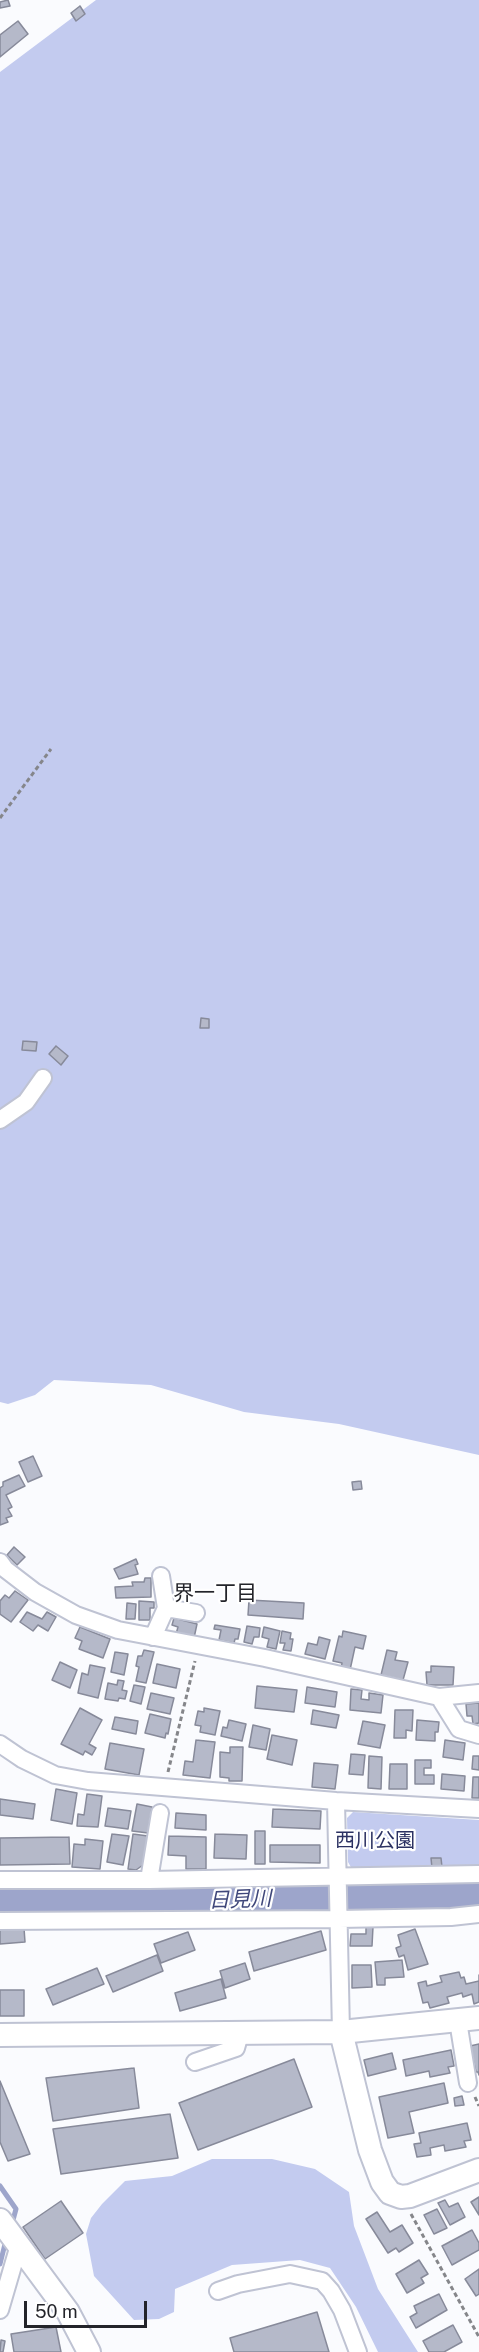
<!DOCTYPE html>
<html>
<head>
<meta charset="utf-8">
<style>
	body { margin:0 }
	#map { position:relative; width:479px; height:2352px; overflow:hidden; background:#fafbfe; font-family:"Public Sans",sans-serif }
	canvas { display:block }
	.scale { position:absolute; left:24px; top:2301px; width:123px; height:27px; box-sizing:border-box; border:3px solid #23242a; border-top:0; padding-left:8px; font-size:18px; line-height:21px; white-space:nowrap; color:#23242a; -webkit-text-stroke:4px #fff; paint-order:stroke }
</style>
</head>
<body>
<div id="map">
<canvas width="479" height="2352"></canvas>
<div class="scale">50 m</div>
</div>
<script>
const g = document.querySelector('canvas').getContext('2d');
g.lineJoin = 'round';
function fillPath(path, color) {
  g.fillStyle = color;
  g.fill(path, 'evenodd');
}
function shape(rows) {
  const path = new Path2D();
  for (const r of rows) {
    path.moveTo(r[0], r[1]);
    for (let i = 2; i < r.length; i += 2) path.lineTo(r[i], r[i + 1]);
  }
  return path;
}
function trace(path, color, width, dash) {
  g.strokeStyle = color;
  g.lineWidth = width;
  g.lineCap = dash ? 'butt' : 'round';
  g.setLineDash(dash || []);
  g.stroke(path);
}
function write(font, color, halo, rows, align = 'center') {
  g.font = font + ' "Public Sans","Noto Sans JP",sans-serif';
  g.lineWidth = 4.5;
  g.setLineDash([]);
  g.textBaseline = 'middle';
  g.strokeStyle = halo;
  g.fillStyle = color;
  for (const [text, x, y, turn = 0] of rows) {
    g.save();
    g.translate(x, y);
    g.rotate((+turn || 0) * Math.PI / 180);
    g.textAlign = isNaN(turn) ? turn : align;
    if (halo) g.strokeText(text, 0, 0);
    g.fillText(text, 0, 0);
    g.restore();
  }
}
const green = shape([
	[96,0,479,0,479,1455,339,1424,244,1412,151,1385,54,1380,35,1395,8,1404,0,1402,0,72],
	[353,1812,479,1820,479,1865,352,1869,348,1862,347,1818],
	[212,2159,272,2159,315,2169,349,2192,354,2226,378,2289,418,2352,378,2352,356,2307,330,2268,300,2260,232,2265,175,2289,174,2312,159,2319,134,2320,94,2276,86,2234,91,2218,102,2204,125,2181,172,2176]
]);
const stream = shape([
	[0,2186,16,2209,13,2220],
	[0,2264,5,2244]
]);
const river = shape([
	[0,1899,94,1898,206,1901,450,1895,479,1891]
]);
const building = shape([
	[8,0,10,6,0,8,0,2,8,0],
	[80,6,85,14,76,21,71,13,80,6],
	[18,21,28,34,0,57,0,35,18,21],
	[201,1018,209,1019,209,1028,200,1028,201,1018],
	[23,1041,37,1042,36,1051,22,1050,23,1041],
	[56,1046,68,1056,61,1065,49,1054,56,1046],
	[33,1456,42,1476,28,1482,19,1462,33,1456],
	[19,1475,25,1486,6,1495,12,1507,8,1509,12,1516,6,1518,8,1522,0,1525,0,1488,3,1486,3,1482,19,1475],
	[361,1481,362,1489,353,1490,352,1482,361,1481],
	[14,1547,25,1557,17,1565,7,1555,14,1547],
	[136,1559,138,1564,135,1565,138,1574,119,1579,114,1569,136,1559],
	[145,1578,151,1578,151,1597,116,1598,115,1587,133,1586,132,1582,144,1582,145,1578],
	[15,1591,28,1600,11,1622,0,1614,0,1601,5,1595,9,1598,15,1591],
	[249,1600,304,1603,303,1619,248,1615,249,1600],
	[139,1601,154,1602,154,1608,150,1608,150,1620,139,1620,139,1601],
	[127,1603,136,1604,135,1619,126,1619,127,1603],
	[27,1612,42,1619,47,1612,56,1617,48,1631,38,1625,33,1631,20,1622,27,1612],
	[174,1618,197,1624,194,1638,176,1634,178,1627,172,1625,174,1618],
	[215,1625,240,1629,238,1639,235,1639,234,1643,219,1640,221,1630,214,1629,215,1625],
	[247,1626,260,1628,259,1637,254,1637,252,1644,244,1642,247,1626],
	[80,1627,110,1639,103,1658,79,1649,82,1641,75,1638,80,1627],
	[264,1627,280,1631,276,1649,267,1647,269,1639,262,1637,264,1627],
	[282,1631,291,1633,290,1639,293,1639,291,1651,283,1650,285,1643,280,1643,282,1631],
	[343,1631,366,1636,363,1649,355,1647,350,1670,341,1668,342,1663,333,1661,339,1636,342,1637,343,1631],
	[319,1637,330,1640,325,1659,305,1654,308,1643,317,1645,319,1637],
	[144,1650,154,1652,146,1683,136,1681,139,1667,136,1666,138,1656,142,1656,144,1650],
	[387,1650,397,1652,395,1660,408,1662,403,1680,381,1675,387,1650],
	[115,1652,128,1654,124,1675,111,1672,115,1652],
	[60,1662,77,1670,70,1688,52,1680,60,1662],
	[157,1664,180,1669,176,1688,153,1683,157,1664],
	[90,1665,105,1668,98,1698,78,1693,82,1673,88,1675,90,1665],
	[431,1666,454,1667,453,1685,427,1685,426,1672,431,1672,431,1666],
	[118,1680,124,1681,122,1690,127,1691,125,1699,119,1698,118,1701,105,1699,108,1683,117,1685,118,1680],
	[134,1685,145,1687,141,1704,130,1701,134,1685],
	[257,1686,297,1690,294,1712,255,1708,257,1686],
	[307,1687,337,1692,335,1707,305,1703,307,1687],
	[351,1689,362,1690,361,1699,369,1700,369,1693,383,1695,381,1713,350,1710,351,1689],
	[151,1693,174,1698,170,1714,147,1709,151,1693],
	[479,1703,479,1723,473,1724,472,1716,467,1716,466,1704,479,1703],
	[80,1708,102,1720,89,1744,96,1748,92,1755,85,1751,83,1755,61,1744,80,1708],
	[204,1708,220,1711,215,1735,200,1732,201,1726,195,1725,198,1711,204,1712,204,1708],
	[313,1710,339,1715,336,1728,311,1724,313,1710],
	[395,1710,413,1710,412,1731,406,1730,406,1738,394,1738,395,1710],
	[150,1714,171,1719,168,1734,166,1733,165,1738,145,1733,150,1714],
	[115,1717,138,1721,136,1734,112,1729,115,1717],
	[229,1720,246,1724,242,1741,221,1736,223,1727,227,1728,229,1720],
	[417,1720,439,1722,438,1732,435,1732,435,1741,416,1740,417,1720],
	[363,1721,385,1725,380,1748,358,1744,363,1721],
	[253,1725,270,1729,266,1750,249,1747,253,1725],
	[272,1735,297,1740,292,1765,267,1759,272,1735],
	[196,1740,215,1742,210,1778,183,1775,185,1761,193,1762,196,1740],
	[445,1740,465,1743,463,1760,443,1757,445,1740],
	[110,1743,144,1749,139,1775,105,1769,110,1743],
	[230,1747,243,1747,242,1781,229,1781,229,1778,220,1777,220,1752,230,1753,230,1747],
	[351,1754,365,1755,363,1775,349,1774,351,1754],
	[369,1756,382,1757,381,1789,368,1788,369,1756],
	[473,1756,479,1756,479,1770,472,1769,473,1756],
	[415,1760,431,1760,431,1768,424,1768,424,1775,434,1775,434,1784,415,1784,415,1760],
	[314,1763,338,1765,335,1789,312,1787,314,1763],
	[390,1764,407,1764,407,1789,389,1789,390,1764],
	[442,1774,465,1776,464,1791,441,1789,442,1774],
	[473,1777,479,1777,479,1798,472,1798,473,1777],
	[56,1789,77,1793,72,1824,51,1820,56,1789],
	[87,1794,102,1796,98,1827,77,1826,78,1814,84,1815,87,1794],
	[0,1799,35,1804,33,1819,0,1815,0,1799],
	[137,1804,152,1807,148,1833,132,1831,137,1804],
	[108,1808,131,1811,128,1829,105,1826,108,1808],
	[273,1809,321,1811,320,1829,272,1827,273,1809],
	[176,1813,206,1815,206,1830,175,1828,176,1813],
	[255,1831,265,1831,265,1864,255,1864,255,1831],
	[112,1834,129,1836,123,1865,107,1862,112,1834],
	[133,1834,148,1836,143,1865,136,1870,128,1869,133,1834],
	[215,1834,247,1835,246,1859,214,1858,215,1834],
	[169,1836,206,1837,206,1869,186,1869,186,1856,168,1855,169,1836],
	[69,1837,70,1864,0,1865,0,1838,69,1837],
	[85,1839,103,1841,100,1869,72,1867,74,1844,85,1845,85,1839],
	[270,1845,320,1845,320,1863,270,1862,270,1845],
	[431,1858,441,1858,442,1867,432,1868,431,1858],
	[366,1926,373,1927,372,1946,350,1946,351,1934,366,1934,366,1926],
	[24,1928,25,1942,0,1944,0,1930,24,1928],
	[415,1929,428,1964,408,1970,404,1955,399,1957,396,1948,401,1946,398,1935,415,1929],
	[321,1931,326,1950,254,1971,249,1952,321,1931],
	[188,1932,195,1950,161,1963,154,1944,188,1932],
	[157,1955,163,1971,113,1992,106,1976,157,1955],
	[402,1960,404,1977,385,1978,385,1985,377,1985,375,1962,402,1960],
	[245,1963,250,1979,225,1988,220,1971,245,1963],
	[352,1965,371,1965,372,1987,352,1988,352,1965],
	[97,1968,104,1984,53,2005,46,1989,97,1968],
	[459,1972,461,1978,464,1977,466,1984,479,1981,479,1975,479,2002,474,2004,472,1994,463,1997,462,1993,447,1997,449,2003,430,2008,428,2002,423,2003,418,1983,426,1981,427,1986,442,1982,440,1976,459,1972],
	[221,1979,226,1998,180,2011,175,1993,221,1979],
	[0,1990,24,1990,24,2016,0,2016,0,1990],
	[479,2044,479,2075,478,2072,476,2072,470,2046,479,2044],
	[451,2050,454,2066,448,2067,450,2073,430,2077,429,2071,406,2076,403,2060,451,2050],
	[392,2053,396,2069,368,2076,364,2060,392,2053],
	[294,2059,312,2107,198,2150,179,2103,294,2059],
	[134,2068,139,2108,53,2121,46,2078,134,2068],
	[0,2081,30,2154,8,2161,0,2142,0,2081],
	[444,2083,448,2103,409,2112,414,2133,388,2138,379,2097,444,2083],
	[462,2096,464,2105,455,2106,454,2098,462,2096],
	[170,2114,178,2158,61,2174,53,2129,170,2114],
	[467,2123,471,2140,464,2141,466,2147,445,2151,444,2145,430,2148,431,2155,417,2157,414,2144,421,2143,419,2133,467,2123],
	[479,2197,479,2215,471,2202,479,2197],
	[445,2200,449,2207,458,2203,465,2217,450,2225,438,2203,445,2200],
	[61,2201,83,2233,45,2259,23,2227,61,2201],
	[437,2209,447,2228,434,2234,424,2215,437,2209],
	[377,2212,390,2232,402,2225,413,2243,399,2252,396,2248,388,2253,366,2219,377,2212],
	[472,2230,479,2243,479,2250,452,2265,442,2246,472,2230],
	[419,2260,428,2274,421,2278,424,2283,407,2293,396,2274,419,2260],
	[479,2269,479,2294,476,2296,465,2279,479,2269],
	[439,2294,447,2310,416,2328,410,2317,417,2313,414,2306,439,2294],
	[317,2312,329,2352,234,2352,230,2338,317,2312],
	[453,2325,462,2342,444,2352,429,2352,423,2341,453,2325],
	[56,2327,61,2352,14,2352,11,2334,56,2327],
	[1,2340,5,2341,3,2352,0,2352,1,2340]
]);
const path = shape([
	[0,818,51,749],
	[168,1772,195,1661],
	[475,2097,479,2106],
	[411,2214,479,2337]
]);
const street = shape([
	[0,1120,26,1102,43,1078],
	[0,1562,5,1569,35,1592,76,1615,118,1630,265,1658,439,1697,479,1693],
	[166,1608,196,1613],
	[153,1637,166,1608,161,1576],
	[439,1697,459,1729,479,1735],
	[0,1744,22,1759,55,1775,88,1781,336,1801,479,1809],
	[336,1801,341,2032],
	[0,1880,149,1880,479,1874],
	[149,1880,160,1813],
	[0,1921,339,1919,451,1917,479,1914],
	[458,2021,468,2083],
	[195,2062,236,2048,240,2034],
	[218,2291,238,2284,290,2274,322,2281,331,2291,342,2310,358,2352],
	[0,2310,19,2245]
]);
const secondary = shape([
	[341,2032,370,2150,382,2182,390,2193,401,2197,410,2196,479,2170],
	[0,2035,341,2032,479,2018],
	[0,2220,68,2312,89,2352]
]);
const parkNames = [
	["西川公園",375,1841]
];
const neighbourhoodNames = [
	["界一丁目",215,1594]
];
const waterNames = [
	["日見川",240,1900,-2]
];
fillPath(green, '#c3cbef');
trace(stream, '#9da5cb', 5);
trace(river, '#9da5cb', 30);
fillPath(building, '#b5b9c9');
trace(building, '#878a9a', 1.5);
trace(street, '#bfc3d3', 20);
trace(secondary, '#bfc3d3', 26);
trace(path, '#85868a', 3, [4.5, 3]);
trace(street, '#fff', 16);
trace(secondary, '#fff', 22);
write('20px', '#2b3162', '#fff', parkNames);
write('21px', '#23242a', '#fff', neighbourhoodNames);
write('italic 21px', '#3f477a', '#fff', waterNames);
</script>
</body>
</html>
